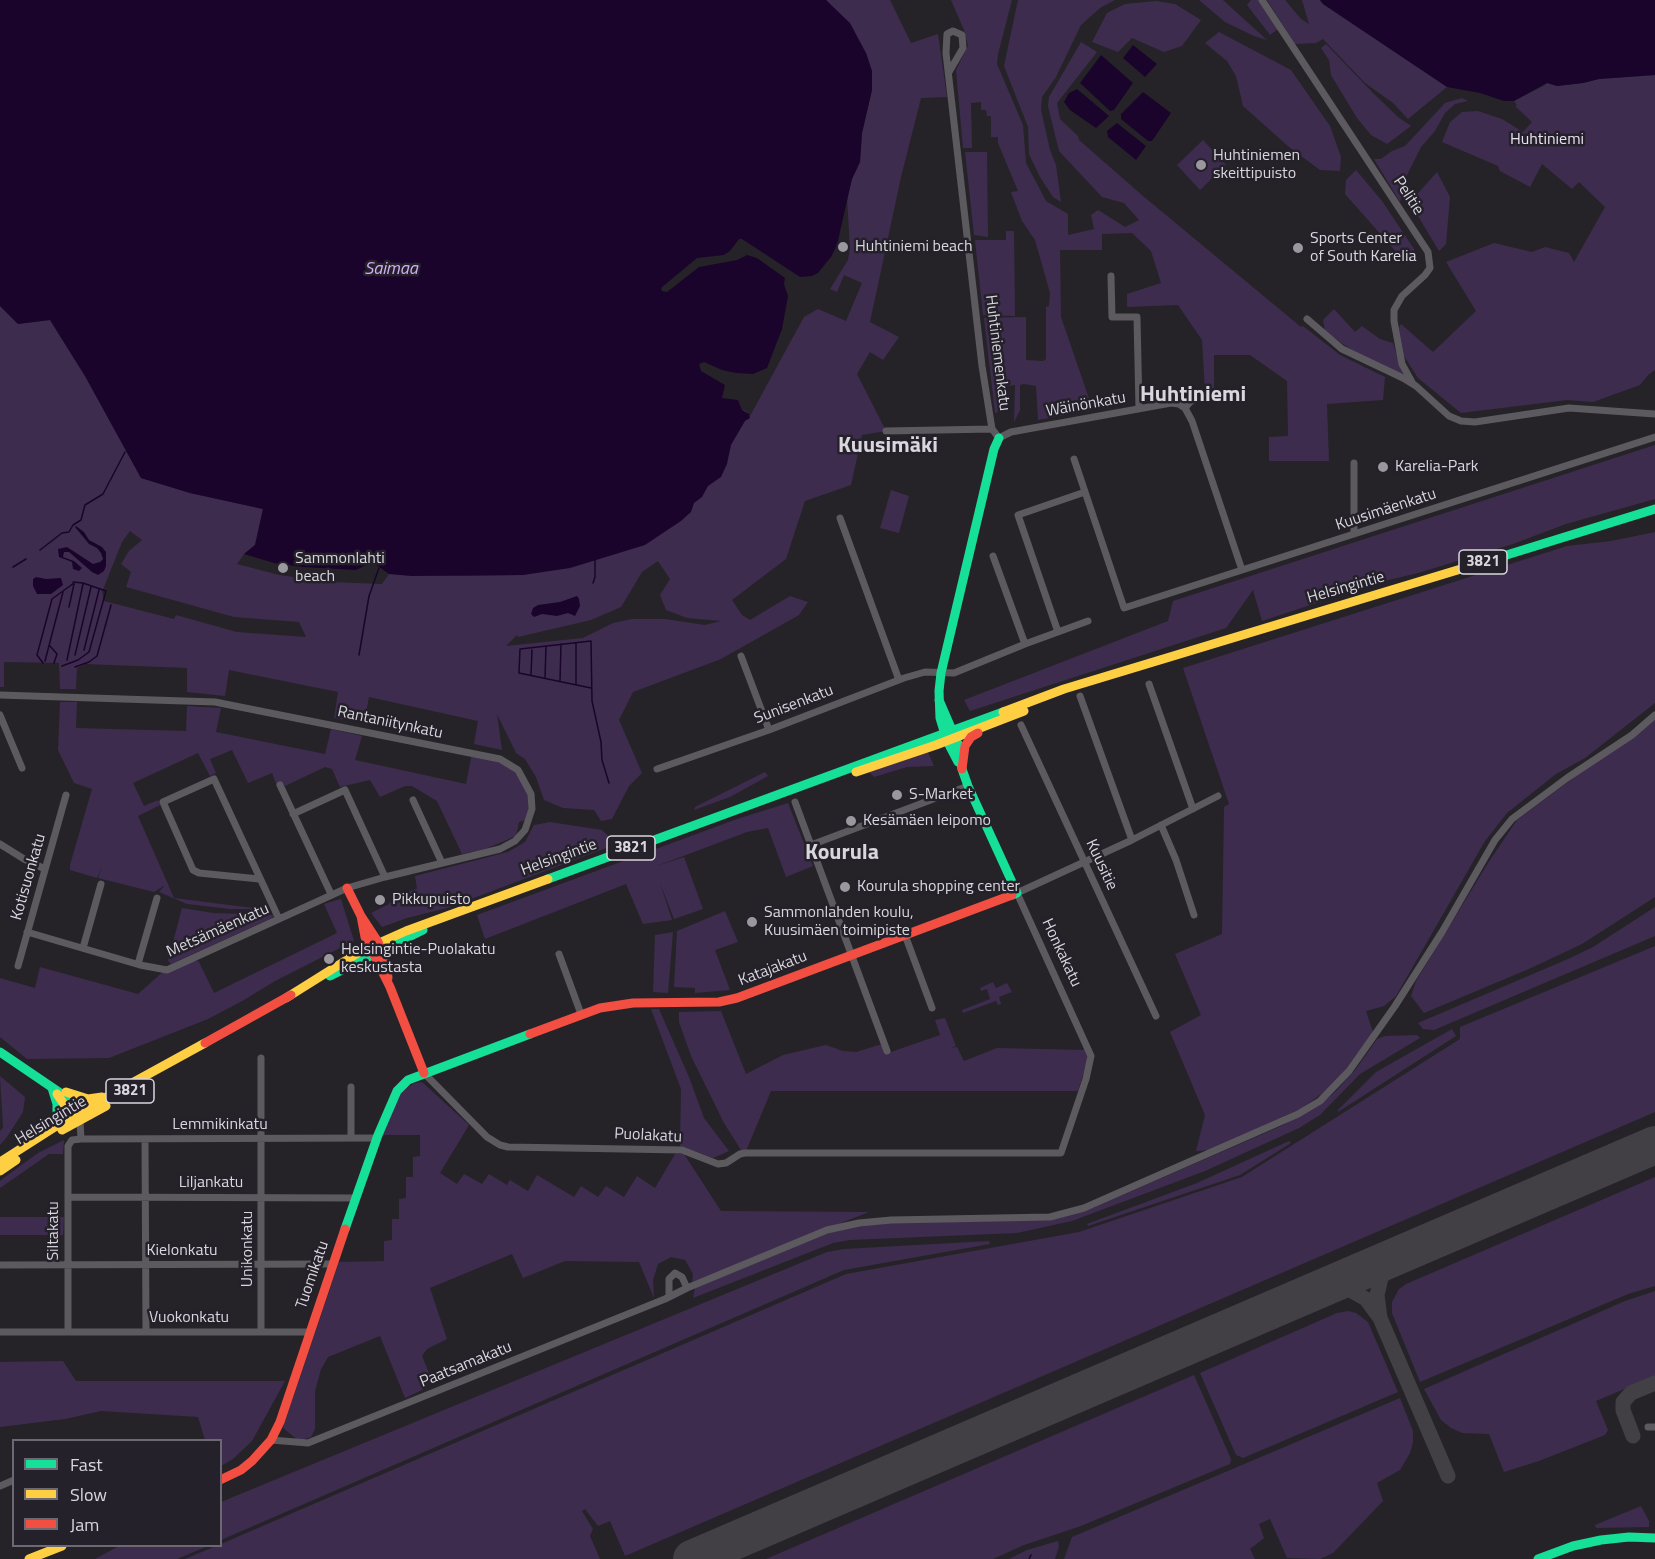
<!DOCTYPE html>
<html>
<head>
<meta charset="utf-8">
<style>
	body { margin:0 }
	#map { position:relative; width:1655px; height:1559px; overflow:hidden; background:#252328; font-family:"Titillium Web",sans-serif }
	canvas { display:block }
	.legend { position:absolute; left:12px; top:1439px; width:210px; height:108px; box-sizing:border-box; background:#25212a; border:2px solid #6d6972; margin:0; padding:8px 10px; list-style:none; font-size:18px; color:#d9d6dd }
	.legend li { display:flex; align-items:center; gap:12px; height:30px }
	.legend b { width:30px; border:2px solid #6d6972 }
</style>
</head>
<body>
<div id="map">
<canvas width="1655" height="1559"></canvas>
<ul class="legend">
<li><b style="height:8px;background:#16e098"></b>Fast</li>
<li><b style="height:8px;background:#ffcf43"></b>Slow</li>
<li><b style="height:8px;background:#f24e42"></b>Jam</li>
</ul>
</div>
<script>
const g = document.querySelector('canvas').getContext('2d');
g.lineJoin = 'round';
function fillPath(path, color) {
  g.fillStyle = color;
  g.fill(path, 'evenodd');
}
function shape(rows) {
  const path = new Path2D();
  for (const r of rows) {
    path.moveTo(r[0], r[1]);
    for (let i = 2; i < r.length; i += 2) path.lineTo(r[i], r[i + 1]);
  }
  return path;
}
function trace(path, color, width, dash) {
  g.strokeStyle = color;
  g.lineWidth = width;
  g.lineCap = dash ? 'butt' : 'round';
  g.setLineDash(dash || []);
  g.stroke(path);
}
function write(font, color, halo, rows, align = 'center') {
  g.font = font + ' "Titillium Web",sans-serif';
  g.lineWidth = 5;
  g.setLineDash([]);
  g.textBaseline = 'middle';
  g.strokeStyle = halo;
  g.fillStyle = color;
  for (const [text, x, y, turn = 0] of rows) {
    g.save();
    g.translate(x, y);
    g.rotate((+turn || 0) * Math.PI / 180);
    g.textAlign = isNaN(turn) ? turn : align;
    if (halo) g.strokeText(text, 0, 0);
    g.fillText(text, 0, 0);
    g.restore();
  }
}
const green = shape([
	[826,0,890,0,911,43,938,34,947,97,921,98,901,177,870,322,899,337,883,360,870,352,857,374,886,431,862,435,851,485,805,501,786,559,732,600,742,615,750,620,790,596,808,602,799,615,721,659,633,692,619,720,642,773,629,786,612,819,601,821,594,810,563,808,544,800,536,777,525,759,516,753,497,714,502,750,474,744,478,721,369,697,364,723,334,718,338,692,229,670,225,696,187,692,187,668,86,664,77,668,76,689,60,689,59,663,4,662,4,687,0,687,0,306,18,324,50,320,85,376,141,478,190,493,263,509,255,545,244,554,237,564,279,575,330,582,382,584,389,574,463,576,523,575,738,400,742,410,746,411,750,416,804,317,818,309,846,321,862,283,844,275,837,292,830,289,848,260,850,249,847,196,852,179,860,162,862,133,872,90,872,71,866,53],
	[130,531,142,540,129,551,121,564,131,572,126,587,234,617,299,622,306,637,237,632,176,615,174,619,104,601,102,592,122,542],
	[658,561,670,579,660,595,666,610,687,618,721,621,705,625,665,619,632,619,613,623,583,638,506,646,517,635,518,637,591,620,621,607,642,572],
	[951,0,1012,0,998,54,997,64,1023,125,1026,163,1046,201,1068,214,1068,235,1094,229,1091,215,1098,210,1125,227,1139,220,1124,203,1102,197,1059,151,1048,106,1049,97,1081,42,1097,52,1057,103,1060,119,1078,136,1079,140,1143,196,1301,327,1303,326,1340,355,1385,377,1383,400,1327,404,1329,461,1269,461,1269,437,1288,436,1287,381,1250,355,1214,355,1214,390,1205,391,1202,340,1178,305,1127,307,1127,294,1161,283,1151,251,1132,233,1102,234,1102,250,1060,250,1061,317,1093,410,1038,420,1036,386,1024,384,1020,385,1020,410,1014,422,1015,385,999,387,998,412,995,413,984,318,1026,317,1026,360,1043,361,1046,359,1046,307,1049,306,1050,293,1035,240,1022,221,1011,192,1018,191,998,143,998,137,991,137,991,116,987,116,986,110,981,110,981,102,971,103,972,148,963,148,956,70,968,46,964,30],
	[1018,0,1115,0,1100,8,1081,25,1056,77,1042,97,1041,110,1050,150,1056,165,1061,202,1053,197,1040,177,1029,154,1028,127,1004,66],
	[1199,0,1223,0,1267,40,1254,36,1225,22],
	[1251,0,1260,0,1278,29,1270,35,1247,5],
	[1267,0,1285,0,1301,19,1309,24,1302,0,1320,0,1323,4,1447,87,1408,119,1393,103,1365,83,1323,39,1316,43,1295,44],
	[1156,1,1175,4,1201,20,1182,46,1164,52,1132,38,1118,52,1092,42,1107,13,1125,4],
	[1219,32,1291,70,1330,126,1341,157,1340,171,1320,170,1289,147,1243,106,1236,76,1227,61,1205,43],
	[1326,44,1373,93,1398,117,1411,126,1387,144,1371,135,1357,118,1331,75,1329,60,1321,48],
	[1655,75,1655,370,1648,375,1640,385,1593,402,1567,400,1461,413,1418,378,1404,356,1399,328,1401,324,1433,352,1476,311,1446,262,1494,243,1532,252,1545,247,1569,253,1574,262,1605,207,1579,182,1572,189,1542,164,1530,187,1500,171,1498,166,1442,142,1450,122,1462,112,1478,111,1502,119,1523,132,1532,122,1515,106,1517,105,1514,101,1545,85,1547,83,1557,86,1583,83,1599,79],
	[1462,98,1468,101,1455,104,1445,113,1435,131,1421,147,1405,179,1400,202,1374,159,1381,159,1392,151,1405,146,1445,103],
	[1203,140,1226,165,1200,190,1177,165],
	[965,152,987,152,988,237,974,235],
	[1356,170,1382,201,1414,249,1415,260,1407,264,1345,194,1346,180],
	[1437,172,1450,197,1446,244,1439,251,1412,206,1412,200],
	[1006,231,1014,231,1015,316,983,315,975,240,1006,240],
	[1334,309,1355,332,1362,326,1380,339,1393,343,1403,375,1361,357,1325,331,1323,320],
	[1655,445,1655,499,1566,524,1513,544,1418,573,1380,582,1262,621,1253,590,1226,628,970,711,964,700,1168,621,1173,601],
	[891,490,909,496,899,533,880,528],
	[1655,532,1655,703,1585,758,1556,774,1507,813,1485,841,1396,996,1384,1006,1366,1011,1373,1032,1337,1081,1320,1095,1302,1108,1210,1150,1196,1151,1205,1115,1170,1032,1201,1015,1175,954,1222,934,1224,807,1229,804,1183,668,1567,546,1611,541],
	[60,702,77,702,76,728,186,731,187,706,221,708,216,732,325,754,331,729,362,736,355,760,466,784,472,753,510,765,528,786,529,819,519,822,516,836,485,849,462,854,437,801,412,786,405,786,380,797,370,780,340,787,332,769,325,767,285,786,283,783,277,786,272,773,248,783,232,750,210,759,216,773,210,776,198,753,133,783,144,806,158,800,160,805,138,816,174,898,261,909,230,909,187,904,159,892,165,885,154,892,98,878,102,866,97,878,70,870,70,865,92,789,74,783,58,750],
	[1655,717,1655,897,1582,944,1531,968,1424,1013,1411,996,1416,981,1488,863,1517,820],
	[928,752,934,766,907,767,874,777,869,772],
	[765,772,768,776,730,797,694,810,695,807],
	[788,803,813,866,786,877,768,828,747,832,654,867,684,857,703,909,674,919,660,883,672,920,643,924,626,884,485,939,477,915,737,819],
	[550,822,602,830,617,844,447,908,407,918,382,927,371,913,389,904,396,895,417,889,415,876,508,852,525,842,534,825],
	[341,899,354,941,275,981,244,1000,208,1019,109,1058,27,1059,0,1037,0,978,35,988,40,967,138,994,165,970,196,960,199,962,214,993,337,933,324,904],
	[1655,907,1655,936,1434,1030,1423,1029,1418,1023,1568,959,1593,947],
	[182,908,213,913,274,915,272,918,239,933,171,964,168,961],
	[725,911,738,942,715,950,730,990,695,993,695,988,674,987,677,931],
	[673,932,668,993,653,992,655,935],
	[1655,946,1655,1112,625,1556,610,1521,598,1526,585,1509,582,1511,593,1529,590,1536,600,1559,185,1559,216,1546,220,1546,221,1544,846,1274,1079,1232,1242,1177,1460,1039,1460,1027],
	[993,982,996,988,1007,983,1012,992,999,997,1001,1004,998,1005,996,1001,963,1013,962,1010,990,999,987,989,981,991,980,988],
	[651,1009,659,1009,689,1077,704,1118,729,1151,713,1158,680,1146,681,1089],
	[721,1011,746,1074,783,1055,826,1045,843,1051,856,1052,882,1044,891,1052,940,1035,935,1020,945,1018,956,1046,950,1048,957,1047,964,1061,997,1048,1086,1050,1088,1059,1078,1091,771,1091,746,1151,741,1150,724,1123,691,1056,679,1022,679,1012],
	[1452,1029,1456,1036,1338,1112,1338,1110,1376,1072],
	[1417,1035,1420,1038,1360,1074,1320,1115,1299,1128,1205,1171,1072,1221,1017,1233,850,1240,833,1243,693,1298,695,1288,831,1231,867,1223,1051,1220,1093,1208,1281,1126,1318,1106,1335,1092,1356,1069,1377,1039,1385,1036],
	[0,1076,25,1097,23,1112,7,1137,0,1145,0,1131,3,1128],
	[422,1082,469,1125,440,1173,457,1184,464,1174,482,1184,489,1174,507,1185,510,1180,528,1191,537,1175,574,1197,581,1186,598,1197,606,1186,624,1197,637,1176,655,1188,675,1154,684,1154,721,1211,869,1212,692,1282,693,1274,685,1260,671,1257,658,1264,653,1280,654,1298,639,1262,565,1261,523,1278,512,1254,430,1288,447,1339,427,1349,422,1356,431,1378,422,1390,405,1398,380,1336,328,1357,321,1369,315,1391,315,1429,311,1437,299,1441,283,1428,339,1262,384,1261,384,1241,392,1240,392,1219,399,1219,399,1199,406,1198,406,1177,413,1177,413,1157,420,1156,420,1135,379,1135,401,1091,415,1083],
	[64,1140,63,1154,49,1154,0,1188,0,1181,5,1177,38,1153],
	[1289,1141,1291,1143,1240,1175,1088,1226,1087,1224,1197,1183],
	[1655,1177,1655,1286,1628,1294,1420,1382,1392,1313,1392,1302,1399,1289,1406,1284],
	[0,1217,64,1217,63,1235,0,1235],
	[989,1241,990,1244,844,1270,221,1540,221,1502,827,1252,844,1249],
	[1655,1291,1655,1376,1596,1401,1608,1430,1605,1435,1539,1461,1504,1472,1489,1434,1462,1433,1451,1428,1441,1420,1424,1389,1625,1301],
	[1348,1311,1356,1313,1368,1322,1398,1392,1243,1458,1236,1455,1200,1373,1337,1313],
	[63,1361,76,1381,285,1381,252,1441,233,1459,221,1466,220,1440,205,1440,198,1417,101,1411,65,1419,0,1427,0,1362],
	[1194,1375,1231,1459,1230,1464,1081,1526,1024,1545,993,1559,766,1559],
	[1400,1398,1413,1431,1413,1442,1410,1453,1400,1470,1377,1483,1383,1501,1333,1553,1320,1559,1287,1558,1270,1519,1259,1524,1264,1538,1250,1549,1255,1559,1064,1559,1072,1537],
	[1641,1506,1649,1521,1649,1527,1596,1528,1595,1525],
	[1058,1541,1059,1546,1055,1559,1009,1559,1027,1550],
	[119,1546,208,1546,177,1559,95,1559]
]);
const water = shape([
	[0,0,826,0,850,23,866,53,872,71,872,90,862,133,860,162,852,179,837,245,831,257,818,273,812,276,800,277,742,239,739,239,730,251,724,255,697,258,661,288,662,291,667,292,699,267,737,260,747,255,757,258,785,278,784,284,788,296,782,329,767,368,753,374,736,373,722,370,704,362,699,364,701,371,725,385,722,398,738,400,742,410,749,414,750,418,745,421,731,445,727,464,721,477,708,486,702,497,694,503,691,512,681,521,645,545,570,568,523,575,411,576,389,574,375,564,368,564,356,570,302,567,274,563,244,554,255,545,263,509,190,493,141,478,85,376,50,320,18,324,0,306],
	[1320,0,1655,0,1655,75,1599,79,1583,83,1557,86,1547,83,1514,101,1504,101,1480,93,1447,87,1323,4],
	[1133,45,1157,64,1145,77,1123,58],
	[1101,55,1133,83,1114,110,1110,111,1080,83],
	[1077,89,1109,116,1096,128,1070,110,1064,102,1069,93],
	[1143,92,1171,113,1152,141,1148,141,1121,119,1121,114],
	[1117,123,1146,146,1136,160,1108,137,1107,131],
	[76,526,84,532,89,540,102,547,106,552,106,566,104,571,98,575,92,572,69,552,64,552,63,557,74,561,82,568,79,571,73,569,72,562,59,557,58,549,67,547,93,564,100,562,103,559,101,553,97,548,89,544,75,527],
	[36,577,46,579,61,578,63,585,51,594,37,594,33,586,33,579],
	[577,596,579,599,580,606,575,616,568,613,557,616,542,614,534,617,531,614,533,608,538,605,560,602]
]);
const stream = shape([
	[40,550,62,533,69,532,73,525,81,520,85,505,103,494,125,452],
	[13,567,26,559],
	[593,583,595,577,595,560],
	[69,607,74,584],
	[50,646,57,654,54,663],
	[84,650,99,590],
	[75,655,91,587],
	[359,655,369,596,379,568],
	[67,660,83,584],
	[45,661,63,592],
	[43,663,37,655,52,599,74,583],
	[62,666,78,660,89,652,106,591,83,583,73,582],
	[75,667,89,662,97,656,111,605],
	[531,675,532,650],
	[545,678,546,646],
	[560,681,561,644],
	[576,684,576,644],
	[591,688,519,673,520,649,591,641,592,701,601,742,602,760,609,783],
	[1029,1559,1031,1555]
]);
const taxiway = shape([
	[1314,1291,1329,1288,1350,1290,1366,1299,1380,1318,1377,1295,1381,1278,1392,1263,1411,1250],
	[1380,1318,1448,1476],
	[1633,1436,1623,1410,1623,1402,1631,1393,1655,1383]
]);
const runway = shape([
	[692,1559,1655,1145]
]);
const street = shape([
	[1262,0,1428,252,1430,268,1425,275,1402,296,1394,310,1394,321,1402,364,1413,384],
	[949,72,963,48,962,35,953,31,947,34,946,53,982,366,992,429,999,438,1011,432,1171,403,1179,404,1185,408],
	[1111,276,1112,317,1137,317,1139,409],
	[1307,319,1342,349,1403,378,1416,386,1449,416,1461,421,1475,422,1569,408,1655,414],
	[1185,408,1192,421,1242,570],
	[1185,408,1190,402,1199,397,1210,395],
	[886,431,992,429],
	[1074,459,1124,608,1655,437],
	[1354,463,1354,534],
	[840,518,899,680],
	[993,556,1025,644],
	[1058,632,1018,515,1085,492],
	[741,656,769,730],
	[1149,684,1193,809],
	[0,695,215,702,500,759,518,770,531,794,532,809,525,830,515,841,500,849,385,877,347,888,167,970,140,965,27,932],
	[1080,696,1132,840],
	[0,715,22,768],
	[1021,725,1156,1016],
	[657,769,769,730,904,678,925,672,954,673,1025,644,1088,621],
	[280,785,331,894],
	[413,800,442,863],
	[795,802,887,1051],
	[293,814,345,790,385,877],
	[1161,825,1176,860,1194,915],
	[0,844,24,859,45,869],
	[811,845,968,786],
	[259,879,199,873,193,870,163,802,214,779,279,919],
	[905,935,932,1008],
	[83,948,101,884],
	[559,954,581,1014],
	[138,964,157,898],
	[18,966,66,795],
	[424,1073,487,1137,500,1145,508,1147,682,1150,718,1164,726,1163,740,1154,745,1153,1061,1153,1086,1079,1091,1056,1017,893,1132,840,1218,796],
	[80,1121,81,1139],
	[351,1138,351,1087],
	[145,1139,146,1332],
	[68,1197,355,1198],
	[0,1265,332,1264],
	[687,1288,827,1230,859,1223,891,1220,1050,1217,1084,1208,1298,1114,1320,1101,1349,1071,1395,1006,1442,932,1495,840,1512,819,1567,778,1632,735,1655,715],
	[0,1332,309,1332],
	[68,1332,68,1146,72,1140,81,1139,376,1138],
	[261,1332,261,1058],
	[1648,1427,1655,1427],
	[271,1440,308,1443,665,1299,669,1297,669,1279,675,1273,682,1277,687,1288,669,1297],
	[0,1486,14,1480]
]);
const fast = shape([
	[1484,562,1655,509],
	[939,700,958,744,962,769,968,786,1017,893,1012,895],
	[958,762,947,741,940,718,939,691,941,673,994,449,999,438],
	[548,879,1003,712],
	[330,976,423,930],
	[0,1052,75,1103,81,1112],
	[51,1129,56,1121,57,1112,57,1104,52,1088],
	[345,1229,378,1135,397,1091,408,1080,530,1034],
	[1538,1559,1573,1546,1601,1540,1629,1537,1655,1538]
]);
const slow = shape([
	[1003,712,1064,689,1484,562],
	[856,772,936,745,1024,711],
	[286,998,361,951,406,931,548,879],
	[66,1092,88,1099,102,1097],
	[57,1094,72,1116],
	[62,1130,106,1106],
	[0,1162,72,1116,205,1043],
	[0,1171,16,1160],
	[29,1559,62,1546]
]);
const jam = shape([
	[962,769,965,746,971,737,978,733],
	[347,888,361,916,378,942,386,961,388,978],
	[361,916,365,937,390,987,424,1073],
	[530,1034,600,1008,633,1003,719,1002,737,998,1012,895],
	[205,1043,291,995],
	[220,1480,241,1470,252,1461,271,1440,280,1422,345,1229]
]);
const markers = [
	[1201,165,6,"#9a979e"],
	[843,247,6,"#9a979e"],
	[1298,248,6,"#9a979e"],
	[1383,467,6,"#9a979e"],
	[283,568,6,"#9a979e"],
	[897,795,6,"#9a979e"],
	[851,821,6,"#9a979e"],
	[845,887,6,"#9a979e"],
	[380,900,6,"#9a979e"],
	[752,922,6,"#9a979e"],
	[329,959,6,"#9a979e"]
];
const shields = [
	[1483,562,48],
	[631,848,48],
	[130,1091,48]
];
const shieldNames = [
	["3821",1483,562],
	["3821",631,848],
	["3821",130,1091]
];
const parkNames = [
	["Huhtiniemi",1547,140]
];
const poiNames = [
	["Huhtiniemen",1213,156],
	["skeittipuisto",1213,174],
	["Sports Center",1310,239],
	["of South Karelia",1310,257],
	["Huhtiniemi beach",855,247],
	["Karelia-Park",1395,467],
	["Sammonlahti",295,559],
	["beach",295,577],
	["S-Market",909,795],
	["Kesämäen leipomo",863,821],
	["Kourula shopping center",857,887],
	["Pikkupuisto",392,900],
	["Sammonlahden koulu,",764,913],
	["Kuusimäen toimipiste",764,931],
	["Helsingintie-Puolakatu",341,950],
	["keskustasta",341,968]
];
const streetNames = [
	["Pelitie",1408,196,57],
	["Huhtiniemenkatu",997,353,83],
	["Wäinönkatu",1086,405,-10],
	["Kuusimäenkatu",1386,510,-18],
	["Helsingintie",1346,588,-16],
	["Sunisenkatu",794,705,-21],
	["Rantaniitynkatu",390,723,12],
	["Helsingintie",559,858,-20],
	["Kuusitie",1101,865,65],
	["Kotisuonkatu",29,877,-74],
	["Metsämäenkatu",218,931,-24],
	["Honkakatu",1061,953,65],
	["Katajakatu",773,969,-21],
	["Helsingintie",51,1121,-31],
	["Lemmikinkatu",220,1125],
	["Puolakatu",648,1136,3],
	["Liljankatu",211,1183],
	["Siltakatu",54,1231,-90],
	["Unikonkatu",248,1249,-90],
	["Kielonkatu",182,1251],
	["Tuomikatu",313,1275,-71],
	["Vuokonkatu",189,1318],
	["Paatsamakatu",466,1365,-22]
];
const waterNames = [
	["Saimaa",391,270]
];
const districtNames = [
	["Huhtiniemi",1193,396],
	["Kuusimäki",888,447],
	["Kourula",842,854]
];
fillPath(green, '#3e2c4f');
fillPath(water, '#1b042c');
trace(stream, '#1b042c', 1.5);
trace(taxiway, '#424044', 15);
trace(runway, '#424044', 38);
trace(street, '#5c5a5f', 7);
trace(fast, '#16e098', 9);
trace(slow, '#ffcf43', 9);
trace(jam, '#f24e42', 9);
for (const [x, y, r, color] of markers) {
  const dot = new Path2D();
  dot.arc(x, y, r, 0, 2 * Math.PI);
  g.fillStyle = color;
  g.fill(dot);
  trace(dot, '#25212a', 2);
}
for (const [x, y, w] of shields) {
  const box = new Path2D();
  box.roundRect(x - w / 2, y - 12, w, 24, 4.5);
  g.fillStyle = '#25212a';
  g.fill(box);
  trace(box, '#d9d6dd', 1.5);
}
write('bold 15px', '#d9d6dd', null, shieldNames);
write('16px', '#e9e0f3', '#25212a', parkNames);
write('16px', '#d9d6dd', '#25212a', poiNames, 'left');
write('16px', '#d9d6dd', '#25212a', streetNames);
write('italic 18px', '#d4aef9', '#25212a', waterNames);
write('bold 22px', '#d9d6dd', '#25212a', districtNames);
</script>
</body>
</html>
